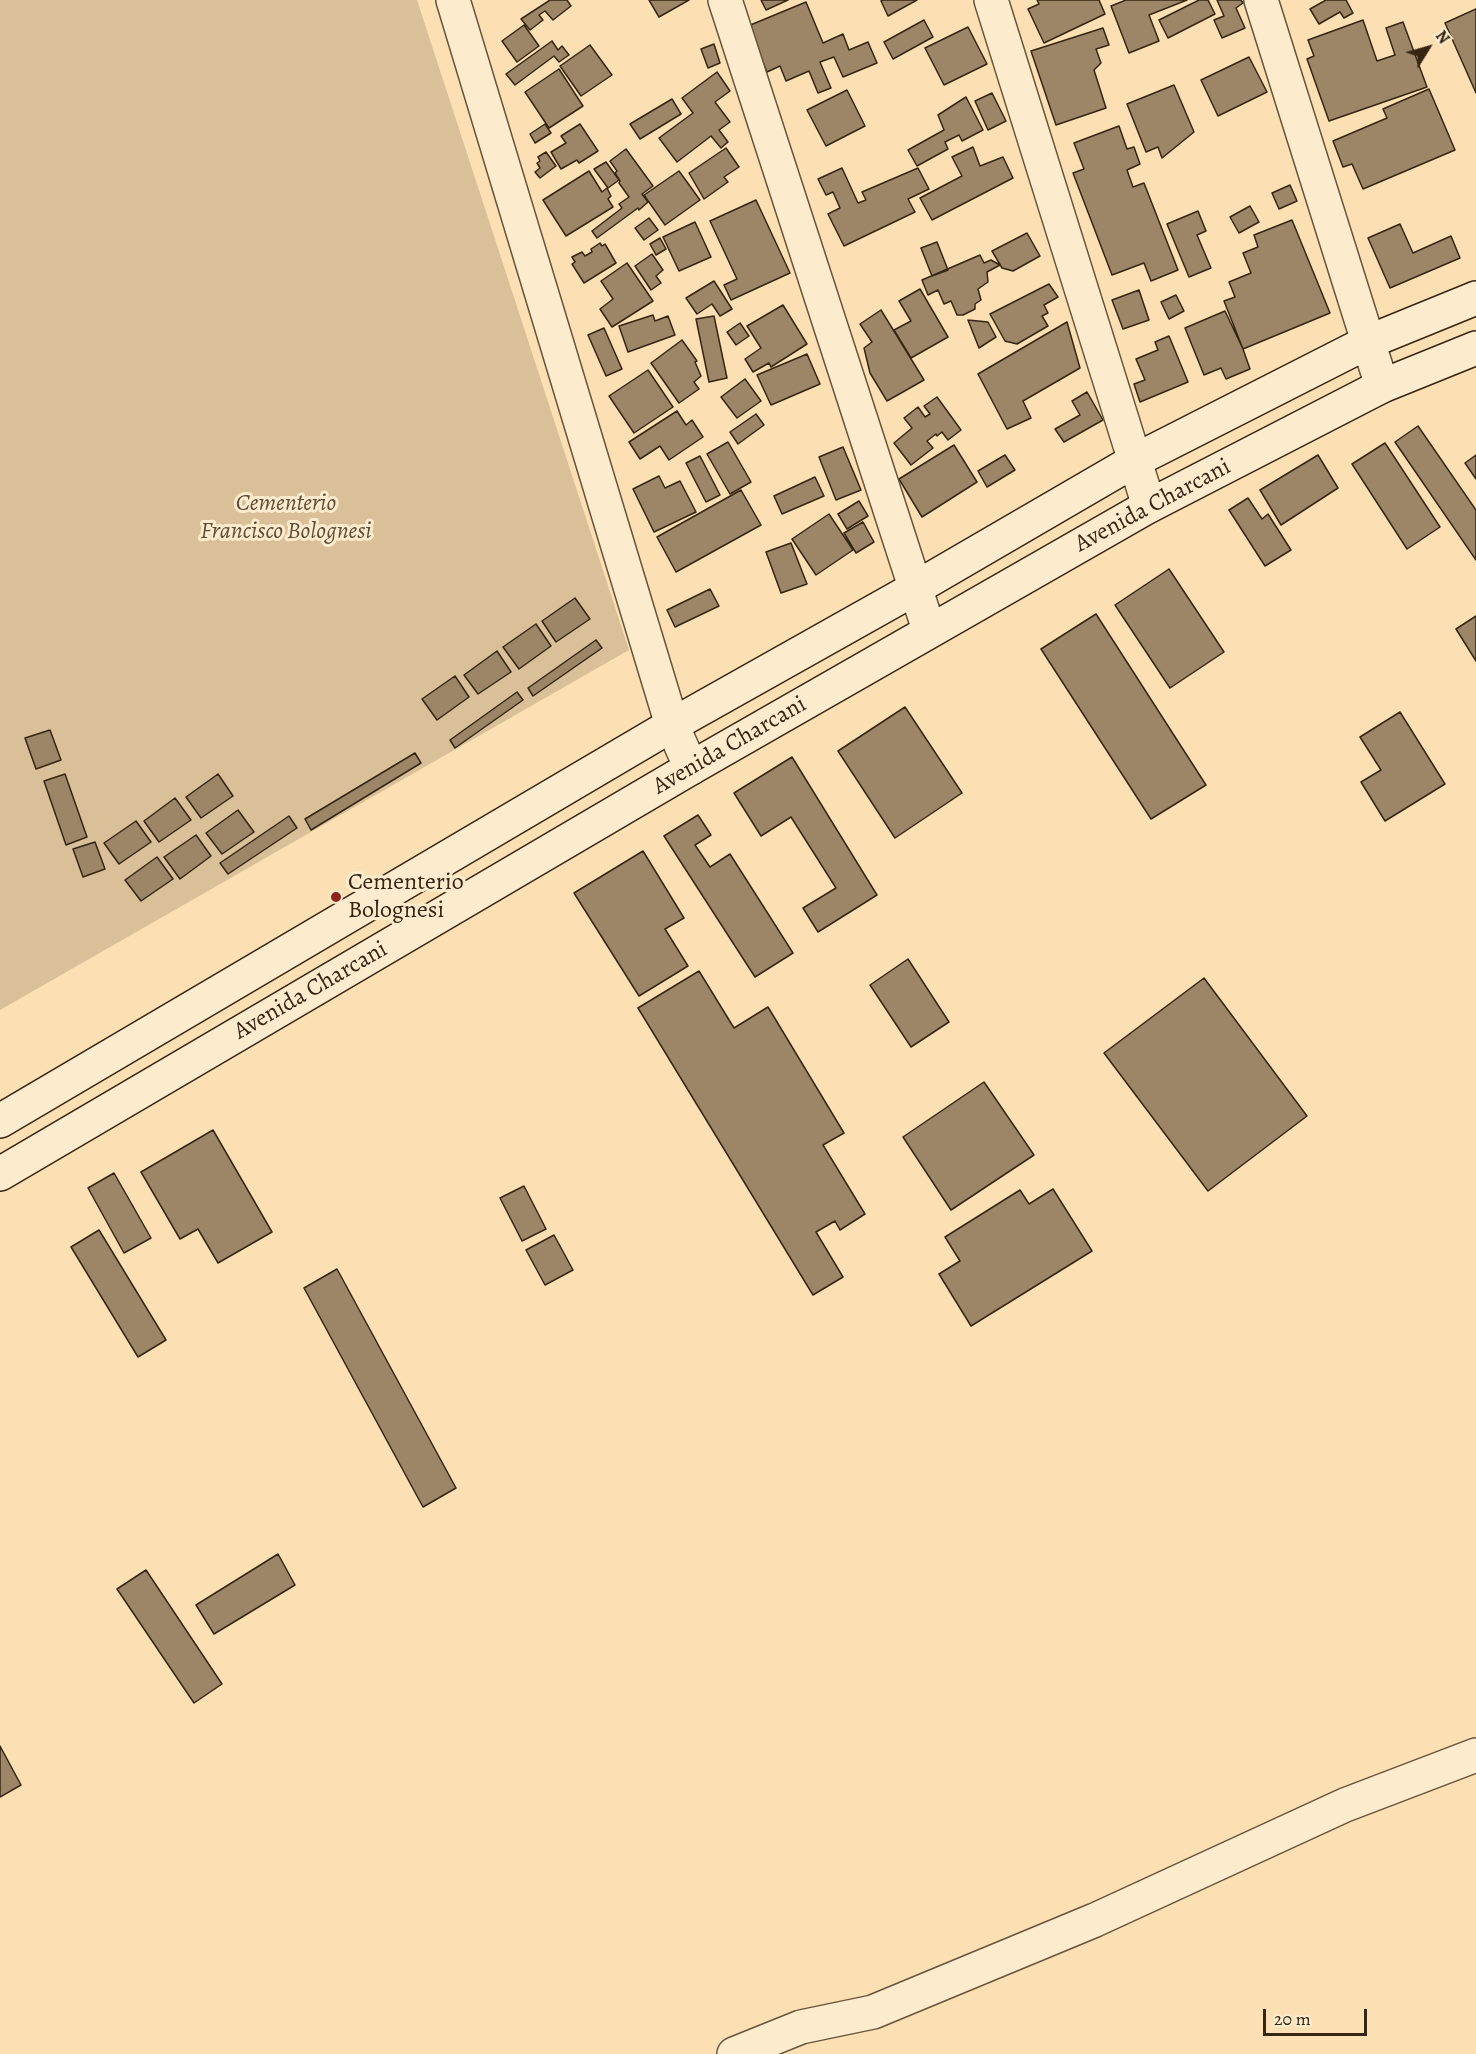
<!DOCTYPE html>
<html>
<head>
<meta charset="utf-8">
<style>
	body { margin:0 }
	#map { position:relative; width:1476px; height:2054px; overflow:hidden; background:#fce0b4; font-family:Alegreya,serif }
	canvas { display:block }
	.north { position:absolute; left:1398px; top:18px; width:60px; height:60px; -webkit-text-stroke:4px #fdebce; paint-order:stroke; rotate:53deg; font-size:16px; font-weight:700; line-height:24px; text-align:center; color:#352513 }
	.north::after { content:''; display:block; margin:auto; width:21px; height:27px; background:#352513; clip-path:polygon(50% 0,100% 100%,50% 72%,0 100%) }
	.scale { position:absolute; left:1263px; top:2009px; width:104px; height:27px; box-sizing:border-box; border:3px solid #352513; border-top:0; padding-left:8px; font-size:18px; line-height:21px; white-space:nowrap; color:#352513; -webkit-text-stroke:4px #fdebce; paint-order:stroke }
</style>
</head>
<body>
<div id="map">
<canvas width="1476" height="2054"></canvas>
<div class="north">N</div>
<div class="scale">20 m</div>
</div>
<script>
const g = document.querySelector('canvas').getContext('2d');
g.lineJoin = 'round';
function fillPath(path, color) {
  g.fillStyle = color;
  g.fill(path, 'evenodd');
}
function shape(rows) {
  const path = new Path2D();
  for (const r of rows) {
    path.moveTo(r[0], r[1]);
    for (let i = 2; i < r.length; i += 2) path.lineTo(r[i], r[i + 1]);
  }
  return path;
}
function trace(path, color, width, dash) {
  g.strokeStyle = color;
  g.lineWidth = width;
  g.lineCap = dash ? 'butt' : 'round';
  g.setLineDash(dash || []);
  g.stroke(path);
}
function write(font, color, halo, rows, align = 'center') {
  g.font = font + ' Alegreya,serif';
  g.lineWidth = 6;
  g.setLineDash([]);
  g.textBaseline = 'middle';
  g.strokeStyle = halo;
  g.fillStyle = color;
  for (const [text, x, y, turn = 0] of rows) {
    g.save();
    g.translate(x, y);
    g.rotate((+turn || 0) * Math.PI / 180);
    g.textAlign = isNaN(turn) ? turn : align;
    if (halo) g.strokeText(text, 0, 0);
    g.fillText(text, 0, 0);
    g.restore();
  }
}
const green = shape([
	[0,0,417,0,629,650,0,1010]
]);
const building = shape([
	[550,0,567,0,571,6,553,20,545,11,539,15,543,20,530,30,521,19,550,0],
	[649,0,689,0,659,17,649,0],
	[761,0,788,0,766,10,761,0],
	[883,0,917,0,888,16,881,1,883,0],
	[1037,0,1099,0,1105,14,1044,43,1028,9,1039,4,1037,0],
	[1126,0,1187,0,1149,15,1159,41,1129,53,1111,6,1126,0],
	[1199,0,1208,0,1215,14,1168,38,1159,20,1199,0],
	[1217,0,1241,0,1243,3,1236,8,1245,28,1222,38,1214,20,1224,16,1217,0],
	[1326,0,1346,0,1353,13,1344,18,1340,12,1319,24,1310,9,1326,0],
	[806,2,823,43,843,34,849,50,868,42,877,63,843,77,834,57,820,62,831,88,818,93,809,71,786,81,780,66,767,72,748,26,806,2],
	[1476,9,1476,93,1445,23,1476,9],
	[924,20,933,37,893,59,884,42,924,20],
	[1363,20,1377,61,1395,55,1386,28,1403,22,1427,87,1329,121,1307,59,1314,56,1308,40,1363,20],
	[524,25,539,46,517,62,502,41,524,25],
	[968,27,987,64,944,85,925,48,968,27],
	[1103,28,1109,45,1096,49,1101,63,1094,70,1106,108,1056,125,1031,51,1103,28],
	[552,41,558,50,562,46,569,55,559,62,554,56,515,85,506,74,552,41],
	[714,44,720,63,708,68,701,49,714,44],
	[590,45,612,75,581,96,560,66,590,45],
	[1249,57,1267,92,1218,116,1201,80,1249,57],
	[559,69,583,106,549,128,525,92,559,69],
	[717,72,730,91,715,102,730,122,719,130,728,142,721,148,711,136,677,162,659,138,693,113,682,98,717,72],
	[1174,85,1194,132,1162,158,1158,147,1146,152,1127,104,1174,85],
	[1429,89,1455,150,1363,189,1352,164,1343,167,1333,141,1387,118,1383,109,1429,89],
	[847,90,865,126,826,146,807,110,847,90],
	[992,93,1006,121,988,130,975,101,992,93],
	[966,97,983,130,962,141,959,135,945,142,948,149,917,166,908,150,944,130,938,115,966,97],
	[672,99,681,114,640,139,630,124,672,99],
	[545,124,551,133,535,143,530,134,545,124],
	[580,124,598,151,579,163,577,160,561,169,551,152,566,143,561,136,580,124],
	[1119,126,1127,149,1134,147,1140,164,1127,170,1133,187,1144,183,1178,270,1151,281,1144,263,1112,275,1073,173,1084,169,1074,143,1119,126],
	[973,147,980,166,1003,157,1013,178,932,220,920,198,962,176,952,157,973,147],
	[726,148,739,167,724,177,728,182,704,199,689,173,726,148],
	[626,149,653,186,642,194,648,202,639,210,638,208,597,238,592,231,622,208,619,204,629,197,619,183,620,181,615,173,617,171,610,161,626,149],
	[546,152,556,166,540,178,535,172,540,168,537,163,540,161,538,157,546,152],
	[606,162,619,180,608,188,594,169,606,162],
	[842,168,858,203,866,200,862,192,918,168,929,189,908,199,915,212,844,246,828,214,840,208,833,192,826,195,818,179,842,168],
	[589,171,602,192,607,188,611,196,608,199,613,207,566,236,543,200,589,171],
	[679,171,700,200,665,225,644,195,679,171],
	[1290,185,1297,201,1279,209,1272,193,1290,185],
	[756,200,790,273,731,300,724,285,737,279,710,221,756,200],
	[1250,206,1259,222,1239,233,1230,217,1250,206],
	[1198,211,1206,231,1197,235,1211,268,1189,277,1167,224,1198,211],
	[649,218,658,230,644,240,635,228,649,218],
	[1292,220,1330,313,1243,349,1224,301,1235,297,1229,282,1251,273,1243,253,1258,247,1254,235,1292,220],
	[695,222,711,257,679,271,663,237,695,222],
	[1400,224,1413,253,1451,236,1460,258,1390,288,1368,238,1400,224],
	[1027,233,1040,256,1013,271,1002,268,992,251,1027,233],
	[660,238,666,249,656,255,650,244,660,238],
	[937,242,948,270,932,276,921,248,937,242],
	[600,243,602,246,605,244,616,263,584,283,572,264,575,262,572,257,582,252,585,256,592,252,591,249,600,243],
	[652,254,663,270,656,276,661,283,651,290,635,266,652,254],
	[980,255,984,263,991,260,1000,265,987,272,988,282,978,289,981,300,975,304,975,309,963,315,957,315,951,301,944,304,938,290,928,295,922,280,980,255],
	[627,263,653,301,612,327,600,309,613,299,601,281,627,263],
	[714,281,732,309,720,316,712,304,697,314,686,298,714,281],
	[1049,284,1058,297,1044,305,1048,313,1042,316,1048,326,1017,344,1005,341,990,314,1049,284],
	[920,289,948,337,911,358,894,330,911,321,899,301,920,289],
	[1139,290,1149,320,1123,329,1112,300,1139,290],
	[1176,295,1184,311,1169,319,1161,302,1176,295],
	[783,305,807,344,771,367,769,363,753,372,745,359,761,348,747,326,783,305],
	[881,310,924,380,887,401,870,373,864,348,872,342,860,324,881,310],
	[1225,311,1243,349,1250,369,1226,379,1221,368,1204,375,1185,328,1225,311],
	[653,315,655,321,668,316,675,335,628,352,619,326,653,315],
	[714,316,727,378,709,382,696,319,714,316],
	[968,320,988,322,996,337,979,348,968,320],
	[1067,322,1080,368,1023,401,1031,418,1007,429,978,374,1067,322],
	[740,323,749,336,736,345,727,332,740,323],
	[604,328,622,369,606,376,588,335,604,328],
	[1169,336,1188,382,1140,402,1134,384,1145,380,1136,359,1158,350,1155,342,1169,336],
	[682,340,697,361,695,362,701,376,694,382,699,389,679,403,651,363,682,340],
	[807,354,820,384,771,405,757,375,807,354],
	[648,370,673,407,634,433,609,396,648,370],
	[745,379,761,401,737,418,721,397,745,379],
	[1087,392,1103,420,1064,442,1055,429,1080,415,1072,401,1087,392],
	[937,397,961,430,948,440,942,432,937,436,936,434,927,441,933,448,911,465,894,443,912,428,904,418,918,407,925,417,930,414,924,406,937,397],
	[677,411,686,425,692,420,703,437,669,460,660,446,640,459,629,442,677,411],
	[756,414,764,425,738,444,730,432,756,414],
	[1418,426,1476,510,1476,560,1395,442,1418,426],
	[728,442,751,482,730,494,707,454,728,442],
	[1385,443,1440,527,1407,549,1352,464,1385,443],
	[954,445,977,482,922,517,899,479,954,445],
	[843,447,861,490,836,500,819,457,843,447],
	[1005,455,1015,470,987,487,978,471,1005,455],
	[1318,455,1338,488,1281,525,1260,490,1318,455],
	[1476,455,1476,479,1465,463,1476,455],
	[700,456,720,495,706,502,686,463,700,456],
	[659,476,665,488,680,481,696,512,654,532,633,489,659,476],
	[815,477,824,496,782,514,774,496,815,477],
	[741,490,761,525,676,572,657,537,741,490],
	[1248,498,1262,519,1268,514,1291,550,1265,566,1229,510,1248,498],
	[859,501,868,516,847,529,838,514,859,501],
	[829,514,853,550,816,575,792,539,829,514],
	[863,522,874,542,856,553,844,533,863,522],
	[791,543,807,584,781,593,766,552,791,543],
	[1169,569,1224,652,1170,688,1115,605,1169,569],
	[710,589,719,606,675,627,667,610,710,589],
	[575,598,590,619,556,642,542,621,575,598],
	[1096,614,1206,785,1151,819,1041,649,1096,614],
	[1476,616,1476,661,1456,629,1476,616],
	[536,624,551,646,519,669,503,647,536,624],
	[596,640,602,648,533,696,528,688,596,640],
	[497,651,511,672,478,694,464,675,497,651],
	[455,676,469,697,437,720,422,699,455,676],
	[517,692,523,700,455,748,450,740,517,692],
	[905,707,962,793,895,838,838,751,905,707],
	[1400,712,1445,784,1385,821,1361,782,1381,770,1360,737,1400,712],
	[50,730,61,760,36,769,25,738,50,730],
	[415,753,421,763,311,830,305,819,415,753],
	[792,757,877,895,818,932,803,908,836,888,791,817,761,836,734,793,792,757],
	[65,774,87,837,66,845,44,781,65,774],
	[218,774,233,796,201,818,186,797,218,774],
	[175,798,191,820,159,842,144,821,175,798],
	[238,810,254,832,222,854,206,833,238,810],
	[698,815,711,835,695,845,710,867,730,854,793,953,755,977,664,836,698,815],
	[289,816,297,828,228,874,220,863,289,816],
	[136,821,151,842,119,864,104,843,136,821],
	[196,835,211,856,180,879,164,857,196,835],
	[95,842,105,869,83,877,73,849,95,842],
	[643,851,684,918,665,929,688,966,639,996,574,893,643,851],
	[157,857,173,879,141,901,125,880,157,857],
	[908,959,949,1022,911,1047,870,985,908,959],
	[699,971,734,1028,768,1007,844,1133,823,1145,865,1214,840,1230,835,1221,816,1232,843,1277,813,1295,638,1008,699,971],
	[1204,978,1307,1116,1208,1191,1104,1053,1204,978],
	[984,1082,1034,1155,951,1210,903,1137,984,1082],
	[213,1130,272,1232,218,1263,198,1229,180,1239,141,1172,213,1130],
	[114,1173,151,1238,124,1253,88,1188,114,1173],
	[524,1186,546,1229,522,1241,500,1198,524,1186],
	[1053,1189,1092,1251,971,1326,939,1274,960,1261,945,1237,1020,1190,1029,1204,1053,1189],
	[99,1230,166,1340,138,1357,71,1247,99,1230],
	[554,1235,573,1270,545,1285,526,1250,554,1235],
	[337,1269,456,1488,423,1507,304,1288,337,1269],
	[278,1554,295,1585,214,1634,196,1605,278,1554],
	[146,1570,222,1684,194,1703,117,1589,146,1570],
	[0,1746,21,1785,0,1797,0,1746]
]);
const street = shape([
	[453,0,672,725,691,768],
	[725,0,929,630],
	[991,0,1149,506],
	[1261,0,1382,386],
	[734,2054,801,2027,873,2012,1095,1920,1345,1805,1476,1755]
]);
const secondary = shape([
	[0,1121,672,725,914,589,1134,461,1368,342,1476,298],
	[0,1174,691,768,1149,506,1382,386,1476,348]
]);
const markers = [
	[336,897,6,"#8f2418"]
];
const parkNames = [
	["Cementerio",286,504],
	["Francisco Bolognesi",286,532]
];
const streetNames = [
	["Avenida Charcani",1153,506,-28],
	["Avenida Charcani",730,746,-30],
	["Avenida Charcani",311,991,-30]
];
const poiNames = [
	["Cementerio",348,883],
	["Bolognesi",348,911]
];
fillPath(green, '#dac099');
fillPath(building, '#9c8667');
trace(building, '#352513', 1.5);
trace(street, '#67543b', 36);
trace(secondary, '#352513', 36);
trace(street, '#fdebce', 33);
trace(secondary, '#fdebce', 33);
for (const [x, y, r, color] of markers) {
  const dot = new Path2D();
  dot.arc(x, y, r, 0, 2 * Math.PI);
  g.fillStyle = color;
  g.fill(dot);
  trace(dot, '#fdebce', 2);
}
write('italic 24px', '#5e4c34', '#fdebce', parkNames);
write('24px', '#352513', '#fdebce', streetNames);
write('24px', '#352513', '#fdebce', poiNames, 'left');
</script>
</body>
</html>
